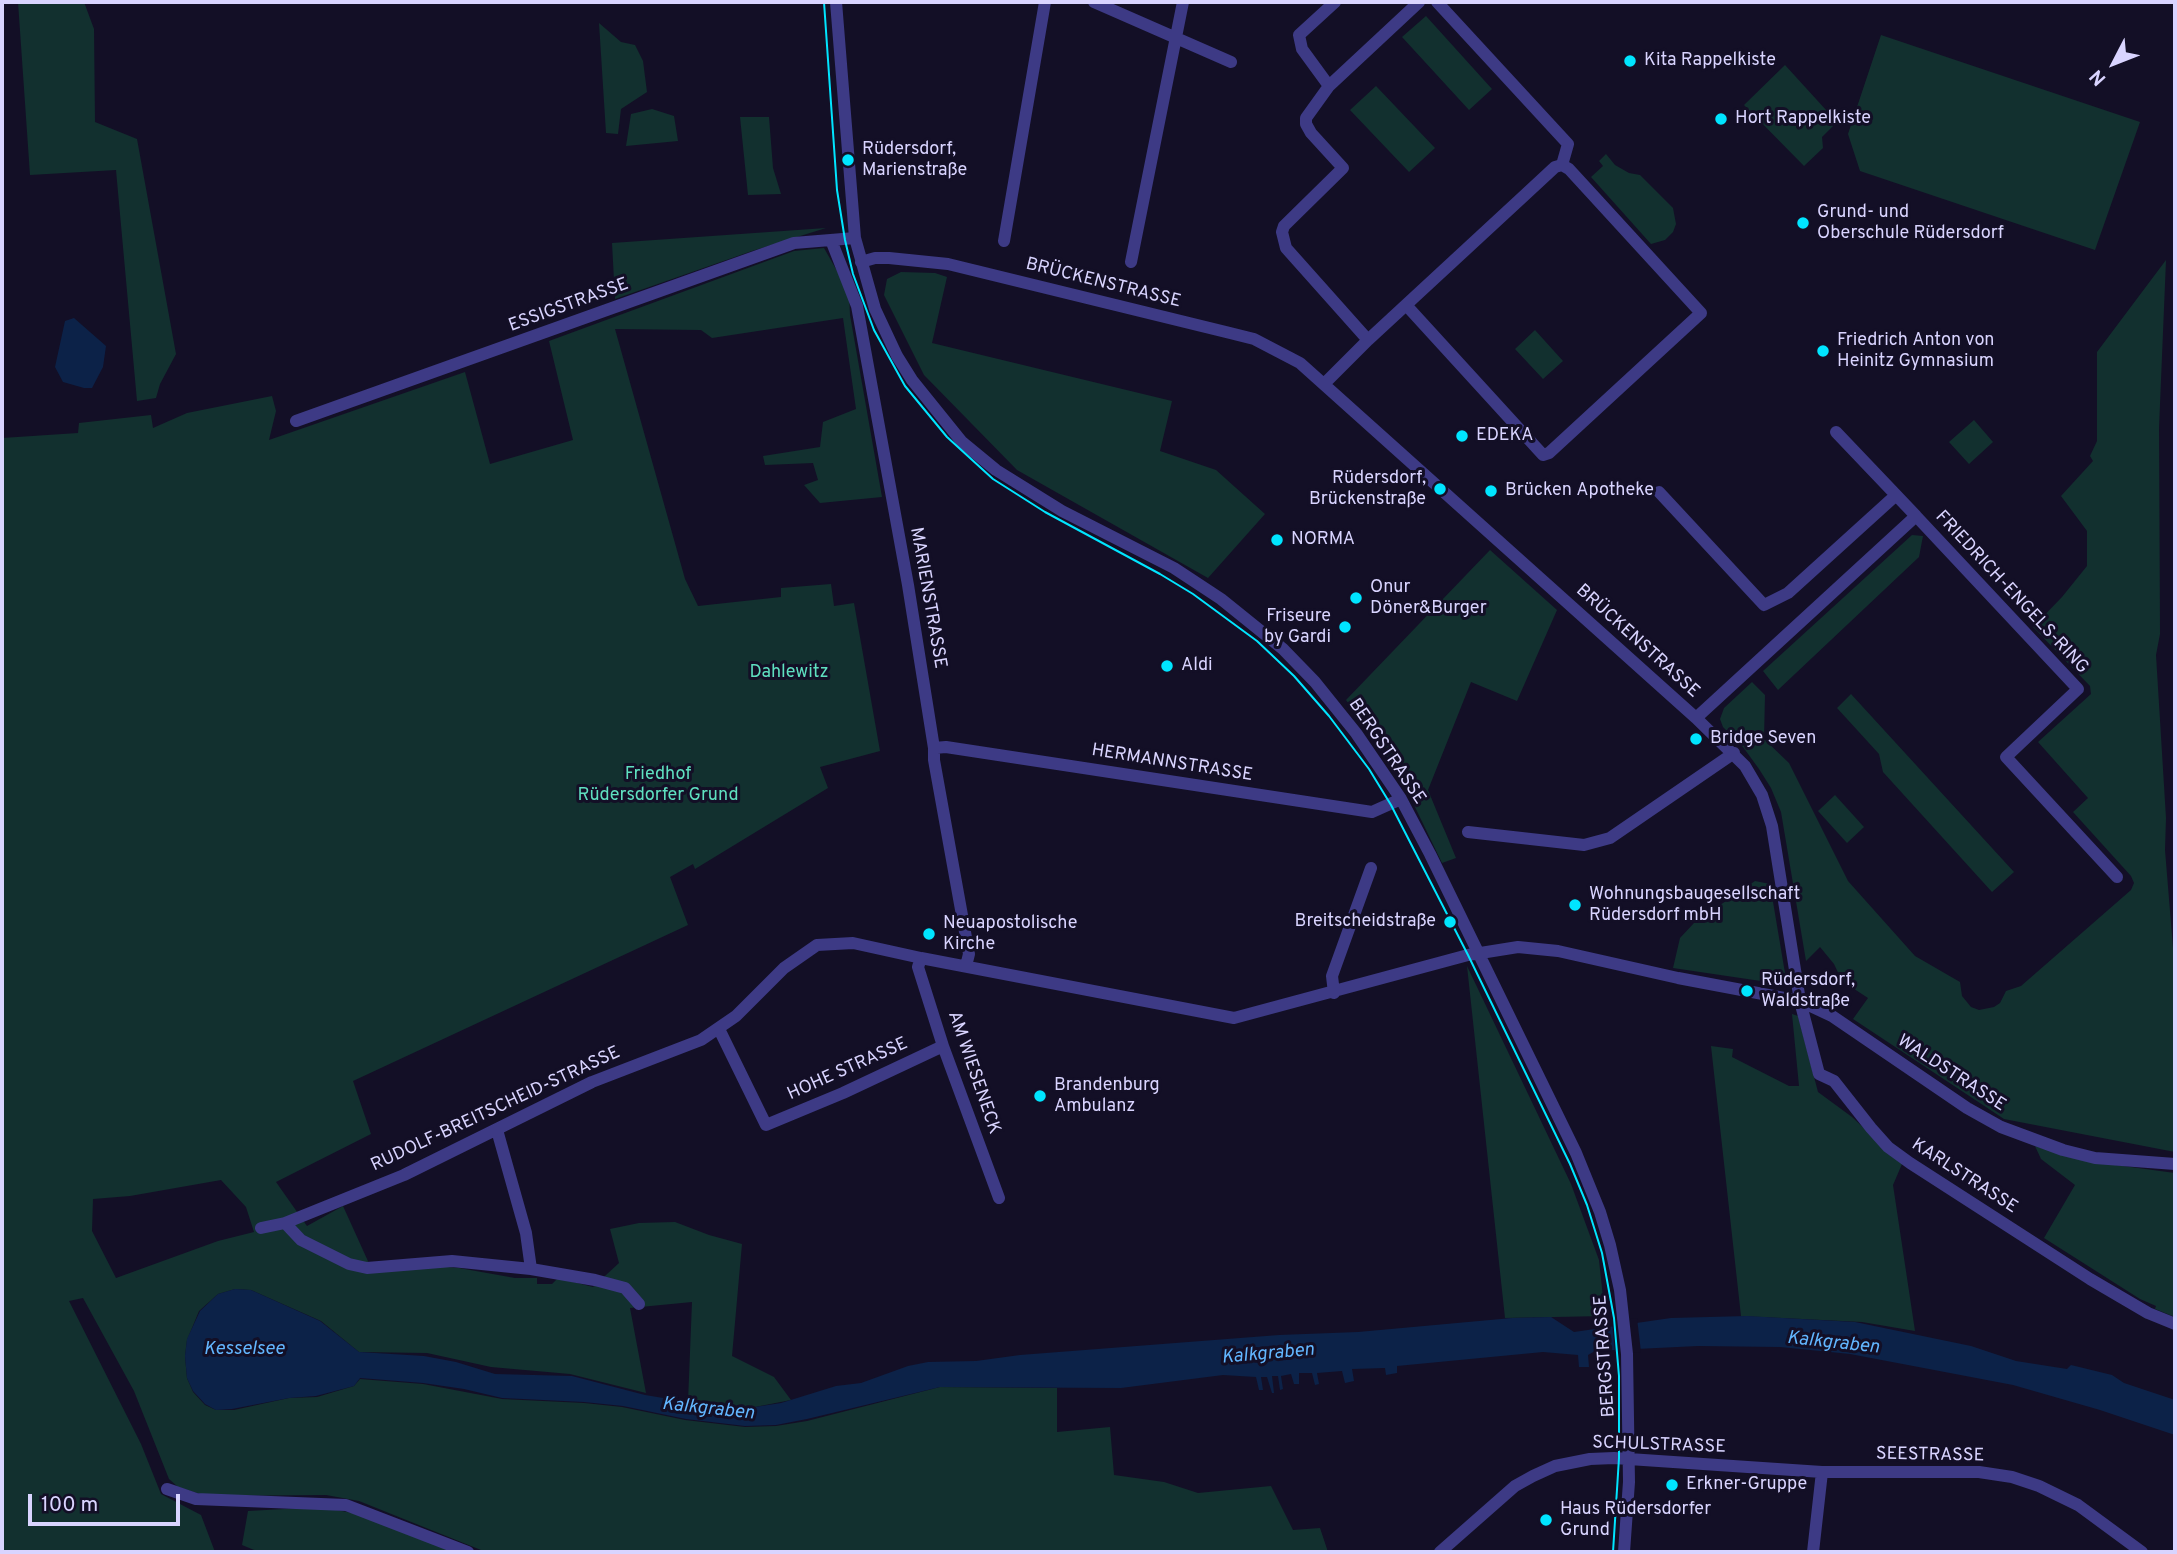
<!DOCTYPE html>
<html>
<head>
<meta charset="utf-8">
<style>
	body { margin:0 }
	#map { position:relative; width:2177px; height:1554px; overflow:hidden; background:#130f26; font-family:Overpass,sans-serif }
	canvas { display:block }
	.frame { position:absolute; inset:0; border:4px solid #d9d4ff; pointer-events:none }
	.north { position:absolute; left:2079px; top:28px; width:70px; height:70px; -webkit-text-stroke:5px #130f26; paint-order:stroke; rotate:228deg; font-size:19px; font-weight:700; line-height:28px; text-align:center; color:#d9d4ff }
	.north::after { content:''; display:block; margin:auto; width:24px; height:32px; background:#d9d4ff; clip-path:polygon(50% 0,100% 100%,50% 72%,0 100%) }
	.scale { position:absolute; left:28px; top:1494px; width:152px; height:32px; box-sizing:border-box; border:4px solid #d9d4ff; border-top:0; padding-left:9px; font-size:21px; line-height:24px; white-space:nowrap; color:#d9d4ff; -webkit-text-stroke:5px #130f26; paint-order:stroke }
</style>
</head>
<body>
<div id="map">
<canvas width="2177" height="1554"></canvas>
<div class="frame"></div>
<div class="north">N</div>
<div class="scale">100 m</div>
</div>
<script>
const g = document.querySelector('canvas').getContext('2d');
g.lineJoin = 'round';
function fillPath(path, color) {
  g.fillStyle = color;
  g.fill(path, 'evenodd');
}
function shape(rows) {
  const path = new Path2D();
  for (const r of rows) {
    path.moveTo(r[0], r[1]);
    for (let i = 2; i < r.length; i += 2) path.lineTo(r[i], r[i + 1]);
  }
  return path;
}
function trace(path, color, width, dash) {
  g.strokeStyle = color;
  g.lineWidth = width;
  g.lineCap = dash ? 'butt' : 'round';
  g.setLineDash(dash || []);
  g.stroke(path);
}
function write(font, color, halo, rows, align = 'center') {
  g.font = font + ' Overpass,sans-serif';
  g.lineWidth = 6;
  g.setLineDash([]);
  g.textBaseline = 'middle';
  g.strokeStyle = halo;
  g.fillStyle = color;
  for (const [text, x, y, turn = 0] of rows) {
    g.save();
    g.translate(x, y);
    g.rotate((+turn || 0) * Math.PI / 180);
    g.textAlign = isNaN(turn) ? turn : align;
    if (halo) g.strokeText(text, 0, 0);
    g.fillText(text, 0, 0);
    g.restore();
  }
}
const green = shape([
	[18,2,84,2,94,29,95,122,137,139,176,354,160,384,156,398,137,401,116,170,30,175],
	[1426,16,1492,89,1469,110,1402,37],
	[599,23,621,42,635,45,643,61,647,92,621,109,618,134,606,133],
	[1881,35,2140,122,2095,250,1860,171,1848,134],
	[1785,65,1837,122,1822,137,1823,148,1804,166,1744,105],
	[1376,86,1435,148,1409,172,1350,110],
	[652,109,674,116,678,141,626,146,631,114],
	[740,117,769,117,773,168,781,194,748,195],
	[1606,154,1615,165,1629,173,1640,175,1673,208,1676,224,1673,232,1665,240,1651,244,1591,177,1603,166,1599,161],
	[826,228,752,251,615,299,612,243],
	[824,248,849,292,850,315,882,497,820,503,804,485,818,480,813,463,765,465,763,456,820,447,823,422,856,409,843,318,712,338,701,330,615,329,685,579,698,606,781,597,781,588,831,584,834,606,854,603,880,751,820,767,828,788,695,869,693,864,670,877,688,925,353,1081,371,1134,276,1182,307,1226,343,1206,372,1270,424,1265,459,1268,515,1278,537,1278,537,1284,552,1284,558,1278,593,1287,619,1263,610,1229,639,1223,675,1222,709,1235,742,1244,732,1356,774,1377,791,1400,755,1407,688,1402,692,1302,630,1308,646,1393,570,1374,491,1367,427,1353,359,1352,321,1321,251,1290,235,1289,218,1294,199,1311,187,1340,185,1356,187,1378,193,1392,205,1405,216,1410,234,1410,289,1398,317,1397,354,1386,360,1379,423,1384,502,1399,584,1403,622,1407,685,1420,745,1427,776,1426,807,1421,940,1387,1057,1388,1057,1432,1110,1427,1114,1475,1164,1482,1198,1493,1271,1486,1293,1530,1320,1528,1328,1552,486,1552,359,1501,326,1495,207,1496,178,1487,169,1479,134,1391,83,1298,69,1301,141,1444,161,1494,201,1515,215,1552,2,1552,2,438,78,433,79,423,151,415,153,428,187,413,272,396,276,411,269,440,465,372,490,464,573,440,549,341,794,251],
	[221,1180,246,1207,254,1232,218,1241,116,1278,92,1231,93,1199,130,1196],
	[2166,260,2159,428,2160,634,2156,655,2166,818,2165,850,2175,972,2175,1152,2004,1119,1853,1019,1868,998,1842,981,1834,964,1820,947,1806,961,1781,812,1771,788,1759,769,1743,747,1723,727,1720,719,1724,708,1752,682,1765,695,1764,739,1789,763,1848,881,1915,956,1960,982,1962,996,1971,1007,1979,1010,1994,1007,2000,1003,2006,991,2021,986,2131,890,2134,883,2131,876,2073,812,2088,798,2038,742,2091,694,2090,686,2033,627,2062,597,2087,566,2087,531,2061,496,2093,461,2090,456,2097,441,2097,352],
	[901,272,935,273,947,277,932,343,1172,401,1160,451,1216,470,1265,514,1208,578,1017,470,924,375,884,295,887,279],
	[1535,330,1563,361,1543,379,1515,349],
	[1974,420,1993,442,1969,464,1949,442],
	[1912,535,1923,536,1919,557,1778,690,1763,671],
	[1490,550,1557,610,1517,701,1471,682,1428,790,1456,858,1442,863,1401,778,1346,700],
	[1851,694,2014,872,1992,892,1883,772,1879,754,1837,708],
	[1835,795,1864,827,1847,843,1818,811],
	[1755,881,1770,884,1786,979,1781,984,1673,968,1680,938,1694,923],
	[1467,966,1571,1184,1599,1260,1605,1316,1505,1318],
	[1792,1014,1798,1016,1818,1092,1852,1117,1902,1164,1893,1185,1915,1331,1862,1322,1741,1316,1711,1046,1733,1049,1732,1057,1789,1086,1799,1086],
	[2035,1146,2086,1161,2175,1173,2175,1317,2155,1309,2156,1306,2140,1299,2044,1238,2075,1185,2041,1159],
	[320,1507,358,1514,457,1552,259,1552,242,1545,248,1511]
]);
const water = shape([
	[74,318,106,346,103,367,92,388,84,388,63,382,55,367,65,321],
	[235,1289,251,1290,320,1321,359,1352,424,1356,456,1362,495,1374,572,1376,645,1395,688,1402,755,1407,781,1403,836,1386,861,1383,908,1366,928,1362,976,1361,1020,1355,1279,1335,1358,1332,1512,1318,1551,1317,1574,1332,1671,1318,1747,1316,1855,1322,1971,1346,2016,1361,2067,1369,2071,1365,2112,1375,2124,1383,2175,1400,2175,1435,2100,1410,2013,1385,1929,1369,1850,1354,1780,1347,1698,1346,1595,1351,1588,1355,1589,1367,1579,1367,1578,1355,1543,1352,1397,1366,1397,1373,1386,1375,1385,1368,1352,1369,1354,1381,1345,1383,1342,1371,1317,1373,1319,1384,1315,1385,1312,1373,1299,1373,1299,1384,1294,1384,1291,1374,1281,1376,1283,1389,1280,1390,1278,1376,1272,1376,1274,1393,1272,1393,1267,1377,1261,1377,1263,1390,1259,1390,1256,1377,1223,1375,1121,1388,940,1387,807,1419,776,1425,745,1426,686,1419,623,1406,584,1402,502,1398,464,1389,423,1383,360,1378,354,1386,316,1396,289,1398,232,1409,216,1410,205,1404,193,1391,187,1378,185,1356,187,1339,200,1311,218,1294]
]);
const pier = shape([
	[1637,1318,1641,1352,1615,1353,1612,1322]
]);
const minor = shape([
	[836,2,855,238,875,309,897,356,912,380,962,442,996,470,1062,511,1174,568,1221,599,1283,649,1315,682,1356,733,1401,799,1430,854,1576,1153,1600,1212,1610,1245,1620,1290,1627,1354,1629,1482,1624,1552],
	[1094,2,1231,62],
	[1437,2,1568,144,1562,165],
	[1329,86,1302,49,1299,35,1335,2],
	[831,240,857,306,908,585,934,748,934,760,969,954,966,966],
	[1004,241,1045,2],
	[861,262,875,258,889,258,948,264,1230,333,1254,339,1300,363,1696,718,1745,766,1762,795,1772,826,1800,1001,1819,1074,1834,1081,1871,1128,1888,1147,1910,1163,2090,1279,2148,1313,2175,1324],
	[1131,262,1183,2],
	[1368,340,1286,248,1282,232,1284,226,1343,168,1311,133,1306,124,1306,118,1329,86,1419,2],
	[1324,384,1368,340,1527,193,1555,167,1562,165,1569,169,1701,313,1549,453,1543,455,1406,305],
	[296,421,794,243,855,238],
	[1836,432,1916,516],
	[1659,492,1764,605,1788,593,1895,496],
	[1696,718,1916,516,2078,689,2006,757,2117,877],
	[934,748,946,747,1372,812,1401,799],
	[1468,832,1584,845,1610,838,1734,753],
	[921,958,918,967,943,1046,999,1198],
	[1334,993,1332,976,1371,868],
	[719,1029,766,1125,843,1093,943,1046],
	[497,1130,526,1233,531,1269],
	[285,1223,301,1240,349,1264,367,1268,452,1261,531,1269,595,1280,625,1288,639,1304],
	[261,1228,285,1223,404,1175,592,1082,701,1040,736,1016,784,968,817,945,853,943,921,958,1234,1018,1468,955,1518,947,1558,951,1678,978,1800,1001,1832,1016,1967,1108,2001,1127,2063,1150,2095,1158,2175,1164],
	[167,1489,196,1499,346,1505,468,1552],
	[1440,1552,1515,1486,1533,1476,1555,1466,1590,1459,1614,1458,1822,1472,1979,1472,2012,1477,2039,1486,2078,1505,2142,1552],
	[1813,1552,1822,1472]
]);
const tram = shape([
	[824,2,837,190,845,240,853,274,874,330,905,386,947,437,993,479,1045,512,1160,574,1193,594,1257,641,1294,676,1329,716,1369,769,1391,805,1468,955,1570,1164,1587,1205,1602,1253,1614,1318,1619,1376,1619,1458,1613,1552]
]);
const markers = [
	[1630,61,7,"#00e5ff"],
	[1721,119,7,"#00e5ff"],
	[848,160,7,"#00e5ff"],
	[1803,223,7,"#00e5ff"],
	[1823,351,7,"#00e5ff"],
	[1462,436,7,"#00e5ff"],
	[1440,489,7,"#00e5ff"],
	[1491,491,7,"#00e5ff"],
	[1277,540,7,"#00e5ff"],
	[1356,598,7,"#00e5ff"],
	[1345,627,7,"#00e5ff"],
	[1167,666,7,"#00e5ff"],
	[1696,739,7,"#00e5ff"],
	[1575,905,7,"#00e5ff"],
	[1450,922,7,"#00e5ff"],
	[929,934,7,"#00e5ff"],
	[1747,991,7,"#00e5ff"],
	[1040,1096,7,"#00e5ff"],
	[1672,1485,7,"#00e5ff"],
	[1546,1520,7,"#00e5ff"]
];
const poiNames = [
	["Kita Rappelkiste",1644,61],
	["Hort Rappelkiste",1735,119],
	["Rüdersdorf,",862,150],
	["Marienstraße",862,171],
	["Grund- und",1817,213],
	["Oberschule Rüdersdorf",1817,234],
	["Friedrich Anton von",1837,341],
	["Heinitz Gymnasium",1837,362],
	["EDEKA",1476,436],
	["Rüdersdorf,",1426,479,"right"],
	["Brückenstraße",1426,500,"right"],
	["Brücken Apotheke",1505,491],
	["NORMA",1291,540],
	["Onur",1370,588],
	["Döner&Burger",1370,609],
	["Friseure",1331,617,"right"],
	["by Gardi",1331,638,"right"],
	["Aldi",1181,666],
	["Bridge Seven",1710,739],
	["Wohnungsbaugesellschaft",1589,895],
	["Rüdersdorf mbH",1589,916],
	["Breitscheidstraße",1436,922,"right"],
	["Neuapostolische",943,924],
	["Kirche",943,945],
	["Rüdersdorf,",1761,981],
	["Waldstraße",1761,1002],
	["Brandenburg",1054,1086],
	["Ambulanz",1054,1107],
	["Erkner-Gruppe",1686,1485],
	["Haus Rüdersdorfer",1560,1510],
	["Grund",1560,1531]
];
const streetNames = [
	["BRÜCKENSTRASSE",1103,284,14],
	["ESSIGSTRASSE",569,306,-20],
	["FRIEDRICH-ENGELS-RING",2011,593,47],
	["MARIENSTRASSE",927,598,80],
	["BRÜCKENSTRASSE",1637,642,42],
	["BERGSTRASSE",1386,752,56],
	["HERMANNSTRASSE",1172,764,9],
	["HOHE STRASSE",848,1070,-24],
	["AM WIESENECK",973,1073,71],
	["WALDSTRASSE",1951,1074,33],
	["RUDOLF-BREITSCHEID-STRASSE",496,1110,-25],
	["KARLSTRASSE",1964,1177,33],
	["BERGSTRASSE",1606,1356,-94],
	["SCHULSTRASSE",1659,1446,2],
	["SEESTRASSE",1930,1456,1]
];
const parkNames = [
	["Dahlewitz",789,673],
	["Friedhof",658,775],
	["Rüdersdorfer Grund",658,796]
];
const waterNames = [
	["Kalkgraben",1833,1344,6],
	["Kesselsee",244,1350],
	["Kalkgraben",1268,1355,-5],
	["Kalkgraben",708,1410,6]
];
fillPath(green, '#12302f');
fillPath(water, '#0c2248');
fillPath(pier, '#130f26');
trace(minor, '#3d3a85', 12);
trace(tram, '#00e5ff', 2);
for (const [x, y, r, color] of markers) {
  const dot = new Path2D();
  dot.arc(x, y, r, 0, 2 * Math.PI);
  g.fillStyle = color;
  g.fill(dot);
  trace(dot, '#130f26', 2.5);
}
write('18px', '#d9d4ff', '#130f26', poiNames, 'left');
write('18px', '#d9d4ff', '#130f26', streetNames);
write('18px', '#5fe0c0', '#130f26', parkNames);
write('italic 19px', '#62b6ff', '#130f26', waterNames);
</script>
</body>
</html>
